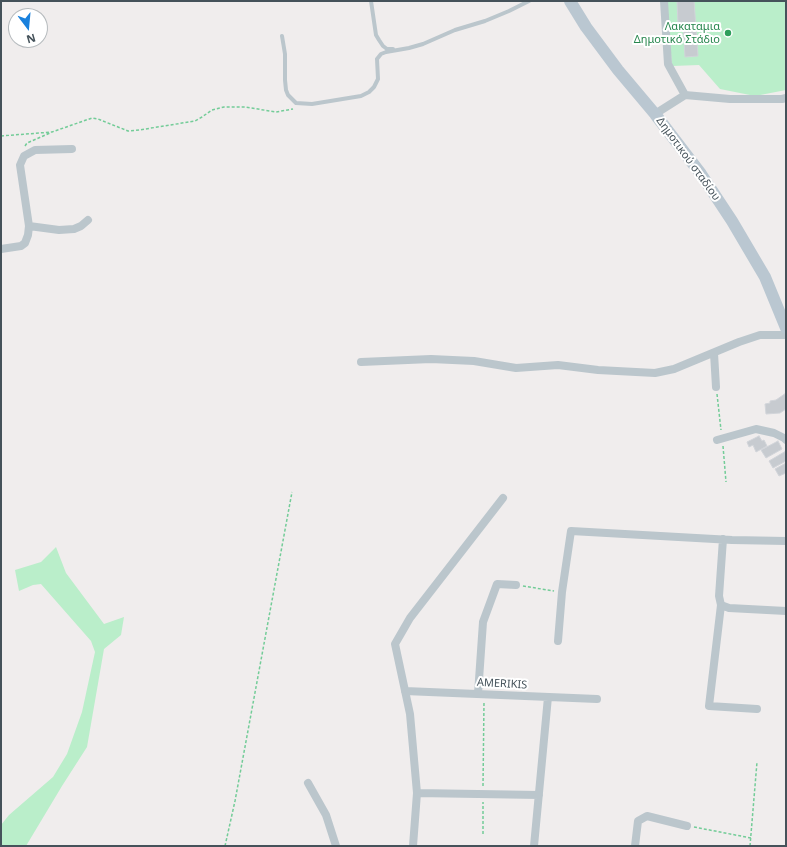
<!DOCTYPE html>
<html>
<head>
<meta charset="utf-8">
<style>
	body { margin:0 }
	#map { position:relative; width:787px; height:847px; overflow:hidden; background:#f0eded; font-family:"Noto Sans",sans-serif }
	canvas { display:block }
	.frame { position:absolute; inset:0; border:2px solid #45525a; pointer-events:none }
	.north { position:absolute; left:8px; top:8px; width:40px; height:40px; box-sizing:border-box; background:#fff; border:1px solid #b5babd; border-radius:50%; rotate:164deg; font-size:11px; font-weight:700; line-height:16px; text-align:center; color:#45525a }
	.north::after { content:''; display:block; margin:auto; width:14px; height:18px; background:#1981dd; clip-path:polygon(50% 0,100% 100%,50% 72%,0 100%) }
</style>
</head>
<body>
<div id="map">
<canvas width="787" height="847"></canvas>
<div class="frame"></div>
<div class="north">N</div>
</div>
<script>
const g = document.querySelector('canvas').getContext('2d');
g.lineJoin = 'round';
function fillPath(path, color) {
  g.fillStyle = color;
  g.fill(path, 'evenodd');
}
function shape(rows) {
  const path = new Path2D();
  for (const r of rows) {
    path.moveTo(r[0], r[1]);
    for (let i = 2; i < r.length; i += 2) path.lineTo(r[i], r[i + 1]);
  }
  return path;
}
function trace(path, color, width, dash) {
  g.strokeStyle = color;
  g.lineWidth = width;
  g.lineCap = dash ? 'butt' : 'round';
  g.setLineDash(dash || []);
  g.stroke(path);
}
function write(font, color, halo, rows, align = 'center') {
  g.font = font + ' "Noto Sans",sans-serif';
  g.lineWidth = 4;
  g.setLineDash([]);
  g.textBaseline = 'middle';
  g.strokeStyle = halo;
  g.fillStyle = color;
  for (const [text, x, y, turn = 0] of rows) {
    g.save();
    g.translate(x, y);
    g.rotate((+turn || 0) * Math.PI / 180);
    g.textAlign = isNaN(turn) ? turn : align;
    if (halo) g.strokeText(text, 0, 0);
    g.fillText(text, 0, 0);
    g.restore();
  }
}
const green = shape([
	[667,1,786,1,786,90,755,96,720,89,699,65,672,66],
	[56,547,66,573,104,624,124,617,121,635,104,649,87,747,62,786,26,846,1,846,1,825,9,815,53,777,67,754,82,712,95,652,91,641,41,584,33,585,19,591,15,570,41,562]
]);
const building = shape([
	[677,1,694,1,698,56,685,57,683,24,678,24,677,1],
	[786,393,786,409,780,413,766,414,765,404,770,403,770,401,776,400,786,393],
	[759,436,762,441,764,440,767,446,756,452,753,445,749,447,747,442,759,436],
	[778,441,782,449,766,458,761,450,778,441],
	[786,451,786,461,773,468,769,461,786,451],
	[786,463,786,473,779,476,775,469,786,463]
]);
const path = shape([
	[1,136,52,132,92,118,98,119,128,131,139,130,195,121,202,117,212,110,224,107,245,107,276,112,293,109],
	[25,146,27,143,50,133],
	[717,394,721,430],
	[723,446,726,482],
	[523,586,554,591],
	[483,786,484,702],
	[694,827,751,838],
	[483,834,483,802],
	[225,846,235,801,292,492],
	[750,846,757,762]
]);
const service = shape([
	[371,1,376,35,379,40,383,46,387,49,393,49],
	[282,36,285,54,285,80,286,90,288,95,296,103,312,104,361,96,369,92,374,87,378,79,377,59,381,54,386,52,409,48,423,44,455,30,485,21,509,11,529,1]
]);
const minor = shape([
	[664,1,668,64,685,95],
	[655,114,685,95,730,99,782,99,786,98],
	[29,226,59,230,74,229,81,226,88,220],
	[1,249,21,246,25,243,28,235,29,226,20,165,24,156,35,150,72,149],
	[714,353,716,387],
	[361,362,431,359,474,361,516,368,558,365,598,370,655,373,674,369,739,342,760,335,786,335],
	[717,440,756,429,774,433,784,438,786,440],
	[723,539,719,596,721,605,709,706,757,709],
	[721,605,729,608,786,611],
	[558,641,562,592,571,531,732,540,786,541],
	[405,691,597,699],
	[478,694,483,622,497,584,516,585],
	[308,783,326,815,336,846],
	[417,793,539,795],
	[413,846,417,793,410,714,395,644,410,618,503,498],
	[534,846,548,697],
	[635,846,638,821,647,816,687,826]
]);
const secondary = shape([
	[570,1,586,27,618,70,655,114,701,174,732,221,765,277,786,328]
]);
const markers = [
	[728,33,4,"#2e9e5b"]
];
const leisureNames = [
	["Λακαταμια",720,27],
	["Δημοτικό Στάδιο",720,40]
];
const streetNames = [
	["Δημοτικού σταδίου",688,159,54],
	["AMERIKIS",502,684,3]
];
fillPath(green, '#baeeca');
fillPath(building, '#c7cbd0');
trace(building, '#d1d4d9', 1);
trace(path, '#73cc98', 1.5, [3, 2]);
trace(service, '#bbc6cc', 4);
trace(minor, '#bbc6cc', 8);
trace(secondary, '#bac7d1', 12);
for (const [x, y, r, color] of markers) {
  const dot = new Path2D();
  dot.arc(x, y, r, 0, 2 * Math.PI);
  g.fillStyle = color;
  g.fill(dot);
  trace(dot, '#fff', 1.5);
}
write('11px', '#27864d', '#fff', leisureNames, 'right');
write('11px', '#45525a', '#fff', streetNames);
</script>
</body>
</html>
